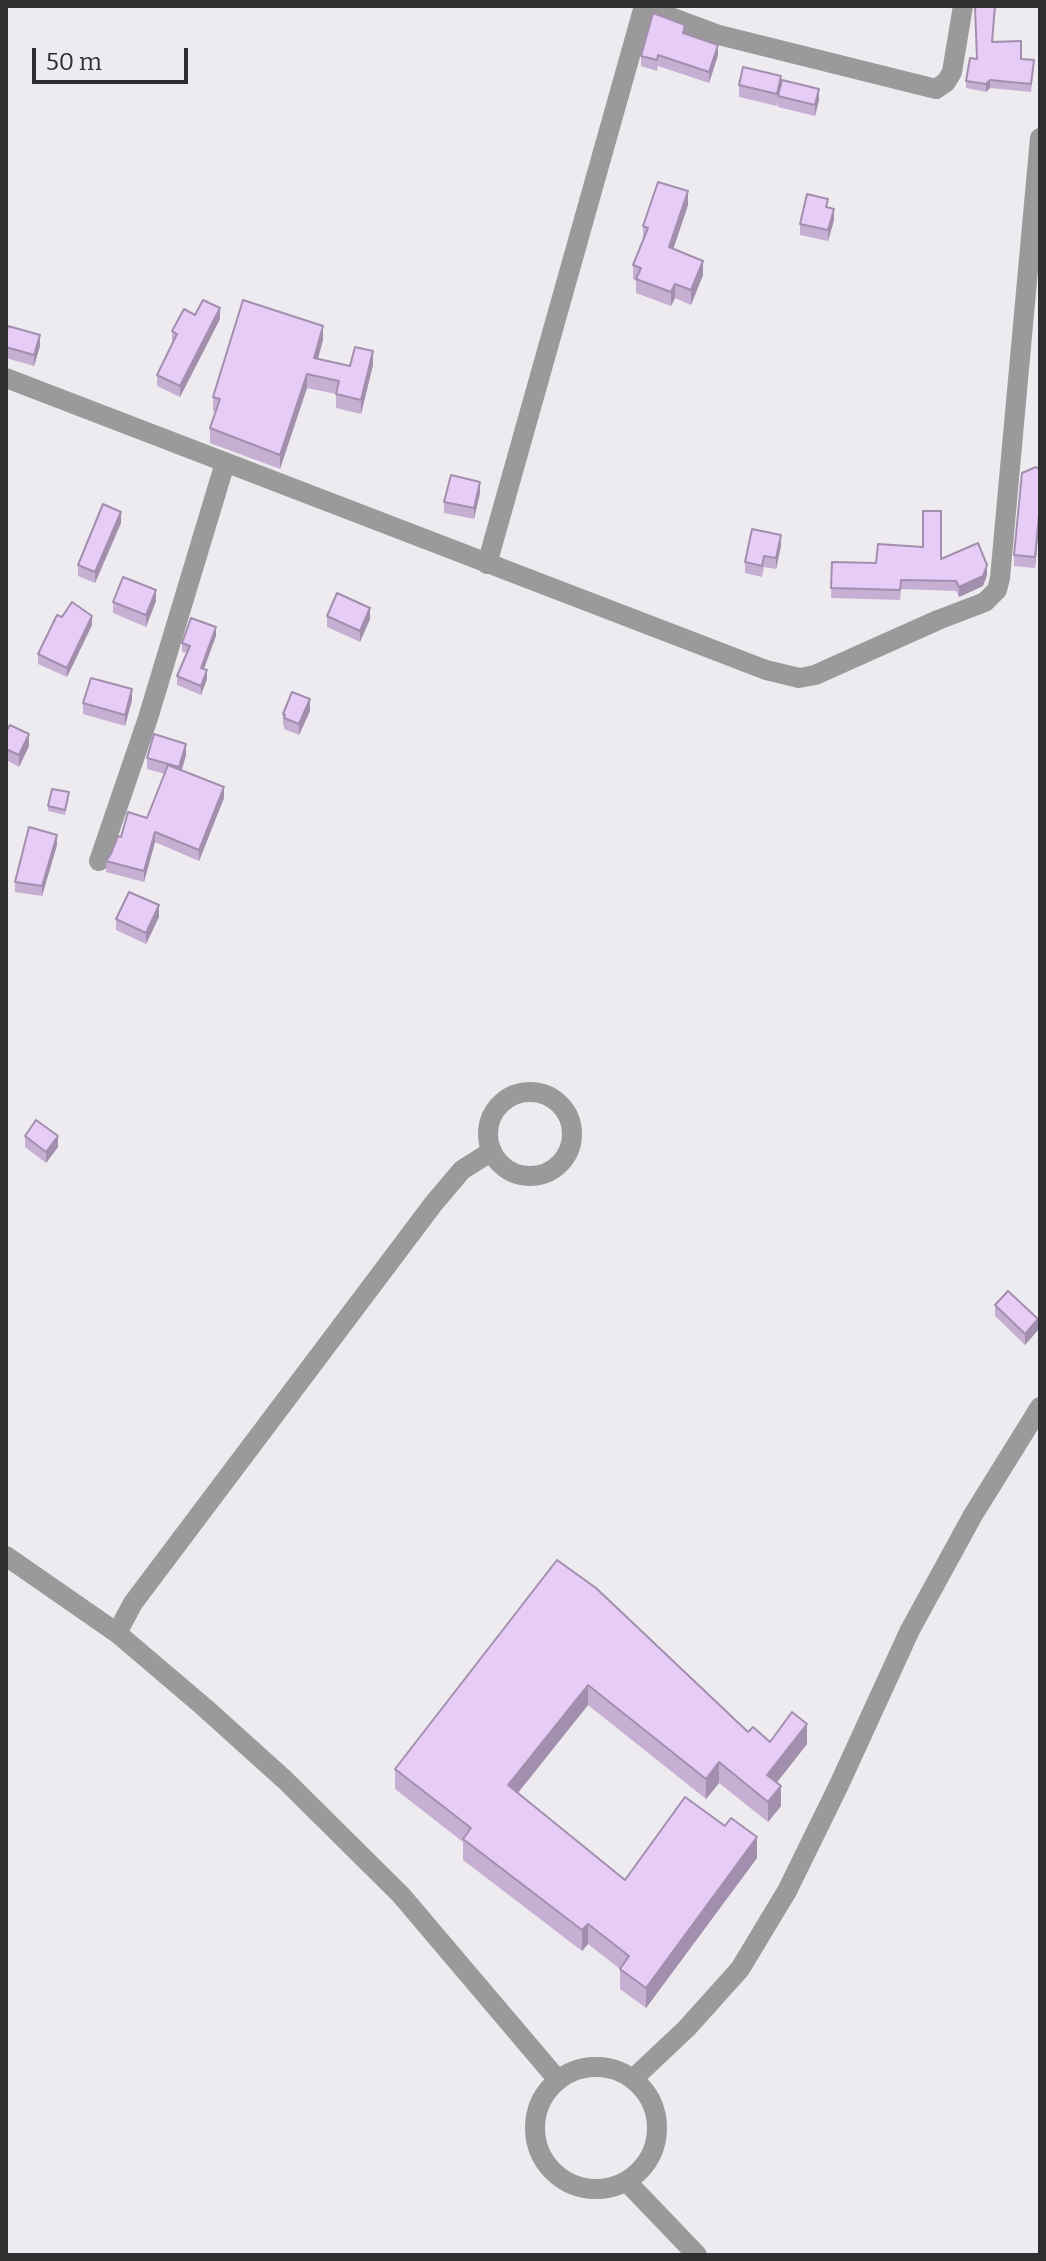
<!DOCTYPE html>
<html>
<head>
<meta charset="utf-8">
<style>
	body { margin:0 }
	#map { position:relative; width:1046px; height:2261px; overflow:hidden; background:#edebef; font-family:Bitter,serif }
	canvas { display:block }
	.frame { position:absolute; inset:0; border:8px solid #2f2e30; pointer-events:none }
	.scale { position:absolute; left:32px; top:48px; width:156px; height:36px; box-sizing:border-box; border:4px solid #2f2e30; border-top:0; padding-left:10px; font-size:24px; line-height:28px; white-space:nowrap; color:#2f2e30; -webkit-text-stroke:6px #edebef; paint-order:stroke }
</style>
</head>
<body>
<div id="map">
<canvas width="1046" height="2261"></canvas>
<div class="frame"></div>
<div class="scale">50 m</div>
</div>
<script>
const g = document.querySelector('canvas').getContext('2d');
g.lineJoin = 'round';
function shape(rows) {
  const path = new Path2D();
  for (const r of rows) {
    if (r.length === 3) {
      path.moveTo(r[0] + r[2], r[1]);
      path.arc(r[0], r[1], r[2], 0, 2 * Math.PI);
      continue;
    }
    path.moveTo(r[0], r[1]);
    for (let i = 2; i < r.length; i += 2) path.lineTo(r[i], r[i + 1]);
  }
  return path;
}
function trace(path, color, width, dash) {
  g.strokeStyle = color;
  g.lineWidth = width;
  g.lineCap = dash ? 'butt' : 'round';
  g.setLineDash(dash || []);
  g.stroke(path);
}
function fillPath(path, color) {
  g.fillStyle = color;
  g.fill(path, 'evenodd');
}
const minor = shape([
	[660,13,719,35,936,89,946,82,952,72,963,6],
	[6,378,766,670,799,678,815,675,938,620,985,602,997,590,1000,578,1040,138],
	[487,564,644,6],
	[99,861,148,718,225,463],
	[530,1134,42],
	[6,1556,117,1633,204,1707,285,1780,401,1895,558,2080],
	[117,1633,133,1603,434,1203,462,1170,492,1151],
	[596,2128,61],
	[633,2079,687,2028,740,1969,787,1891,838,1787,910,1630,973,1515,1040,1407],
	[627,2182,697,2255]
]);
const wall = shape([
	[685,34,718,55,709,83,658,66,657,71,641,66,641,56],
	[993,42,1034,68,1031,92,990,88,986,92,966,88,966,81,976,59],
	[781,83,819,100,815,116,778,107,778,101,777,106,739,97,739,85],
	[688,205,673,249,703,275,691,305,675,298,671,306,636,293,636,281,633,279,633,265,643,239,643,226],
	[828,208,834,220,828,241,800,235,800,224],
	[195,315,220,319,180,397,157,386,157,375,172,343,172,331],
	[6,334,40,346,34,366,6,358],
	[323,340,318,359,350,366,373,365,361,414,336,408,336,394,307,388,280,469,210,443,210,428,216,412,213,411,213,397],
	[1040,470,1040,515,1035,568,1014,566,1014,555],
	[480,493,474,519,444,513,444,502],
	[121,523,95,583,78,576,78,565],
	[781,546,776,569,764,567,762,577,745,573,745,562],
	[923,547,941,559,987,575,983,586,959,597,956,591,901,589,900,600,831,598,832,562,876,563],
	[156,601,146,627,113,613,113,602],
	[327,616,370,619,360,642,327,627],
	[62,617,92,625,67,677,38,664,38,654],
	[216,636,203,669,207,679,201,695,177,685,177,676,187,653,182,652,182,643],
	[132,700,125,726,83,714,83,703],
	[310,711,299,735,284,729,284,726,283,725,283,714],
	[6,732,29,746,19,767,6,760],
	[186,755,182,770,224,798,199,861,155,842,144,882,106,872,106,861,111,854,121,837,147,818,165,774,147,769,147,758],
	[69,798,65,815,48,811,48,806],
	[57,845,42,896,15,892,15,882],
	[159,917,146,944,116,930,116,919],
	[25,1136,58,1147,46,1163,25,1147],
	[995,1305,1038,1330,1025,1345,995,1316],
	[557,1560,748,1732,770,1742,807,1744,777,1782,781,1806,768,1822,719,1783,706,1799,588,1705,518,1793,625,1880,757,1858,646,2008,620,1989,620,1969,588,1944,582,1951,463,1860,463,1842,395,1789,395,1769]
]);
const shadedWall = shape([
	[718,45,718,55,709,83,709,72],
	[990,80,990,88,986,92,986,84],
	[819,89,819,100,815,116,815,105],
	[688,191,688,205,669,262,669,247],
	[834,209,834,220,828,241,828,230],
	[703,261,703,275,691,305,691,290],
	[675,284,675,298,671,306,671,292],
	[220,308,220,319,180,397,180,386],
	[323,326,323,340,314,372,314,358],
	[40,335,40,346,34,366,34,355],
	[373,351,373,365,361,414,361,400],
	[307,374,307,388,280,469,280,455],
	[480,482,480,493,474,519,474,508],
	[1040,504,1040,515,1035,568,1035,557],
	[121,512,121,523,95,583,95,572],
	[781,535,781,546,776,569,776,558],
	[987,565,987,575,983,586,959,597,959,587],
	[156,590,156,601,146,627,146,615],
	[370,608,370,619,360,642,360,631],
	[92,616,92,625,67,677,67,668],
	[216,627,216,636,201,677,201,668],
	[207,670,207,679,201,695,201,686],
	[132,689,132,700,125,726,125,715],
	[310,699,310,711,299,735,299,724],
	[29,734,29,746,19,767,19,755],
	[186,744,186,755,179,778,179,767],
	[224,787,224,798,199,861,199,850],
	[155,832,155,842,144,882,144,871],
	[57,835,57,845,42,896,42,886],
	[159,905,159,917,146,944,146,933],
	[58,1136,58,1147,46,1163,46,1152],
	[1038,1319,1038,1330,1025,1345,1025,1334],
	[588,1685,588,1705,508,1805,508,1785],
	[807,1724,807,1744,767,1795,767,1775],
	[719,1762,719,1783,706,1799,706,1779],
	[781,1786,781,1806,768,1822,768,1802],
	[757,1837,757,1858,646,2008,646,1988],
	[588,1924,588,1944,582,1951,582,1930]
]);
const building = shape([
	[975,6,995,6,992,42,1021,41,1021,59,1034,60,1031,84,990,80,986,84,966,81,970,58,977,59,975,6],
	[653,13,685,25,683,33,718,45,709,72,658,55,657,60,641,56,653,13],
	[743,67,781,76,777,94,739,85,743,67],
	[782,80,819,89,815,105,778,96,782,80],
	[658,182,688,191,669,247,703,261,691,290,675,284,671,292,636,279,641,268,633,265,648,228,643,226,658,182],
	[807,194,828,199,826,207,834,209,828,230,800,224,807,194],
	[203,300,220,308,180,386,157,375,177,334,172,331,184,309,195,315,203,300],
	[243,300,323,326,314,358,350,366,355,347,373,351,361,400,336,394,339,381,307,374,280,455,210,428,220,399,213,397,243,300],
	[8,326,40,335,34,355,6,347,6,334,8,326],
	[1036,467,1040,470,1040,504,1035,557,1014,555,1022,473,1036,467],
	[451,475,480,482,474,508,444,502,451,475],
	[103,504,121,512,95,572,78,565,103,504],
	[923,511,941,511,941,559,978,543,987,565,983,576,959,587,956,581,901,580,900,590,831,588,832,562,876,563,878,544,923,547,923,511],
	[752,529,781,535,776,558,764,556,762,566,745,562,752,529],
	[123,577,156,590,146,615,113,602,123,577],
	[337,593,370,608,360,631,327,616,337,593],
	[72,602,92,616,67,668,38,654,57,615,62,617,72,602],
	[191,618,216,627,201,668,207,670,201,686,177,676,190,646,182,643,191,618],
	[91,678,132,689,125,715,83,703,91,678],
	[292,692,310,699,299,724,284,718,285,715,283,714,292,692],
	[10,725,29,734,19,755,6,749,6,732,10,725],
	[154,734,186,744,179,767,147,758,154,734],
	[168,765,224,787,199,850,155,832,144,871,106,861,111,854,118,836,121,837,128,812,147,818,168,765],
	[52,789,69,792,65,810,48,806,52,789],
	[29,827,57,835,42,886,15,882,29,827],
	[129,892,159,905,146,933,116,919,129,892],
	[36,1120,58,1136,46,1152,25,1136,36,1120],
	[1008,1291,1038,1319,1025,1334,995,1305,1008,1291],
	[557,1560,596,1588,748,1732,753,1727,770,1742,792,1712,807,1724,767,1775,781,1786,768,1802,719,1762,706,1779,588,1685,508,1785,625,1880,685,1797,725,1826,731,1818,757,1837,646,1988,620,1969,629,1956,588,1924,582,1930,463,1839,471,1828,395,1769,557,1560]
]);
trace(minor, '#9b9a9b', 20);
fillPath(wall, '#c7afd4');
fillPath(shadedWall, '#a28fad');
fillPath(building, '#e7ccf7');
trace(building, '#a28fad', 2);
</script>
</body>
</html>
